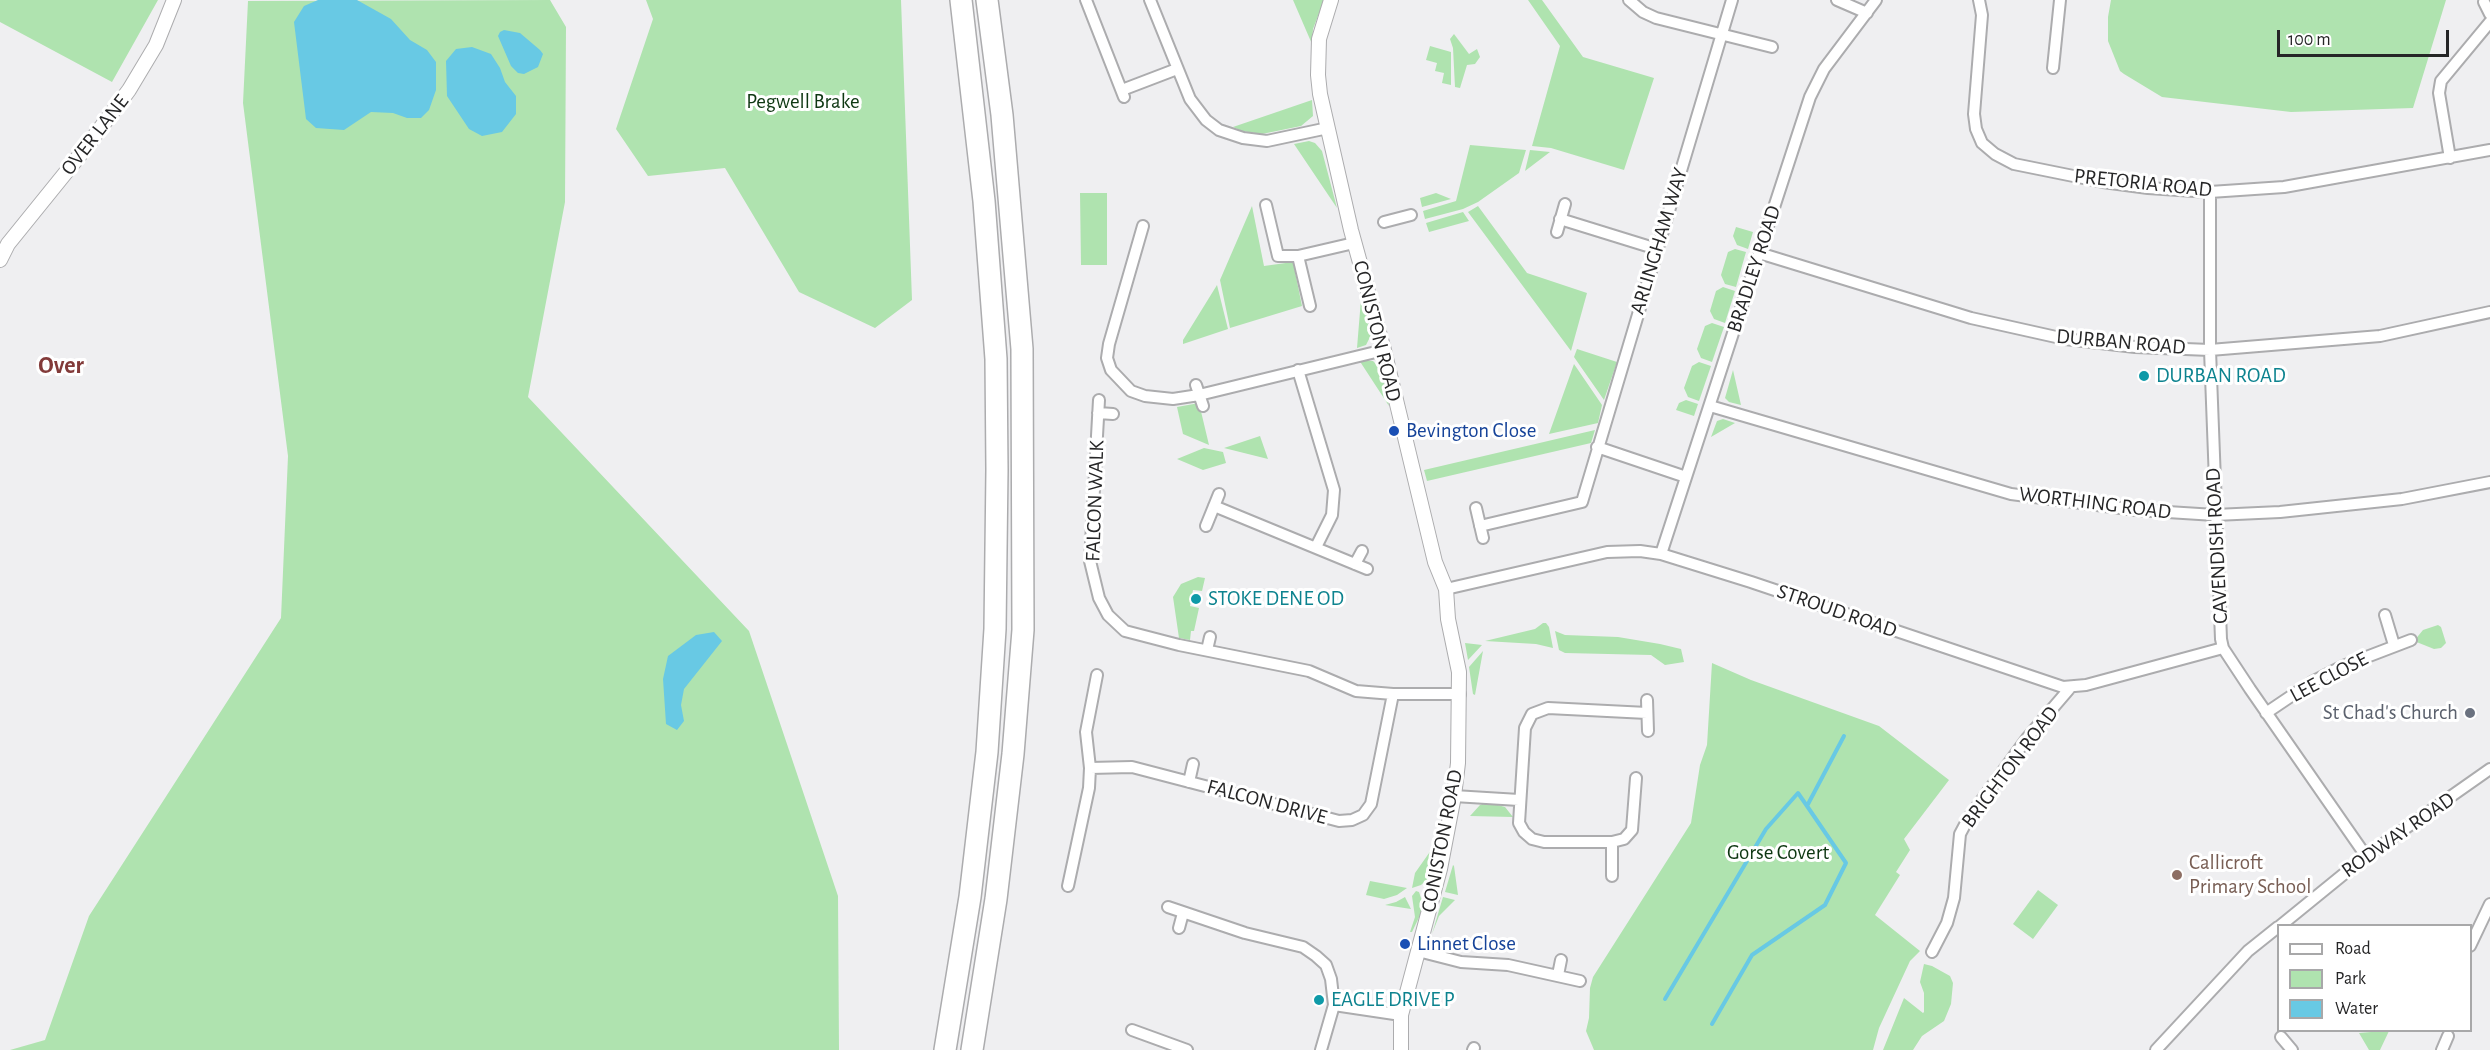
<!DOCTYPE html>
<html>
<head>
<meta charset="utf-8">
<style>
	body { margin:0 }
	#map { position:relative; width:2490px; height:1050px; overflow:hidden; background:#efeff1; font-family:"Alegreya Sans",sans-serif }
	canvas { display:block }
	.legend { position:absolute; left:2277px; top:924px; width:195px; height:108px; box-sizing:border-box; background:#fff; border:2px solid #a8a8a9; margin:0; padding:8px 10px; list-style:none; font-size:18px; color:#262627 }
	.legend li { display:flex; align-items:center; gap:12px; height:30px }
	.legend b { width:30px; border:2px solid #a8a8a9 }
	.scale { position:absolute; left:2277px; top:30px; width:172px; height:27px; box-sizing:border-box; border:3px solid #262627; border-top:0; padding-left:8px; font-size:18px; line-height:21px; white-space:nowrap; color:#262627; -webkit-text-stroke:4px #fff; paint-order:stroke }
</style>
</head>
<body>
<div id="map">
<canvas width="2490" height="1050"></canvas>
<ul class="legend">
<li><b style="height:8px;background:#fff"></b>Road</li>
<li><b style="height:16px;background:#afe3af"></b>Park</li>
<li><b style="height:16px;background:#68c9e4"></b>Water</li>
</ul>
<div class="scale">100 m</div>
</div>
<script>
const g = document.querySelector('canvas').getContext('2d');
g.lineJoin = 'round';
function fillPath(path, color) {
  g.fillStyle = color;
  g.fill(path, 'evenodd');
}
function shape(rows) {
  const path = new Path2D();
  for (const r of rows) {
    path.moveTo(r[0], r[1]);
    for (let i = 2; i < r.length; i += 2) path.lineTo(r[i], r[i + 1]);
  }
  return path;
}
function trace(path, color, width, dash) {
  g.strokeStyle = color;
  g.lineWidth = width;
  g.lineCap = dash ? 'butt' : 'round';
  g.setLineDash(dash || []);
  g.stroke(path);
}
function write(font, color, halo, rows, align = 'center') {
  g.font = font + ' "Alegreya Sans",sans-serif';
  g.lineWidth = 6;
  g.setLineDash([]);
  g.textBaseline = 'middle';
  g.strokeStyle = halo;
  g.fillStyle = color;
  for (const [text, x, y, turn = 0] of rows) {
    g.save();
    g.translate(x, y);
    g.rotate((+turn || 0) * Math.PI / 180);
    g.textAlign = isNaN(turn) ? turn : align;
    if (halo) g.strokeText(text, 0, 0);
    g.fillText(text, 0, 0);
    g.restore();
  }
}
const green = shape([
	[0,0,158,0,112,82,0,22],
	[550,0,566,27,565,202,528,397,749,631,838,896,839,1050,10,1050,45,1040,89,916,281,618,288,456,243,103,248,1],
	[646,0,901,0,912,300,875,328,799,292,725,168,648,176,616,129,653,19],
	[1293,0,1324,0,1313,29,1312,44],
	[1528,0,1542,0,1583,57,1654,78,1624,170,1551,148,1532,146,1560,46],
	[2111,0,2446,0,2413,108,2291,112,2162,97,2124,74,2120,71,2108,41,2108,17],
	[1454,34,1469,54,1477,49,1480,57,1475,64,1467,65,1460,88,1455,87,1453,48,1450,39],
	[1430,46,1451,52,1451,85,1442,83,1444,73,1435,71,1437,63,1426,60],
	[1312,100,1313,116,1301,126,1262,134,1242,131,1233,127],
	[1309,141,1315,143,1322,151,1337,208,1294,144],
	[1470,145,1526,150,1519,173,1478,202,1463,209,1425,219,1423,211,1456,201],
	[1530,150,1550,152,1525,171],
	[1080,193,1107,193,1107,265,1081,265],
	[1436,193,1451,199,1422,207,1420,198],
	[1252,206,1264,266,1293,262,1302,306,1230,328,1220,280],
	[1478,206,1527,273,1587,293,1571,351,1468,212],
	[1463,212,1469,221,1429,232,1426,223],
	[1736,227,1753,232,1748,249,1737,245,1733,236],
	[1735,249,1746,252,1736,287,1725,284,1721,275,1728,252],
	[1217,285,1228,329,1183,344,1183,340],
	[1362,287,1372,333,1366,345,1357,348],
	[1723,287,1735,291,1725,323,1714,319,1710,311,1716,291],
	[1712,323,1724,327,1712,362,1701,358,1697,349,1705,326],
	[1577,349,1617,362,1604,400,1574,357],
	[1359,360,1373,361,1383,371,1389,406],
	[1699,362,1711,366,1699,401,1688,397,1684,388,1692,366],
	[1574,364,1602,405,1598,423,1549,434],
	[1733,370,1741,405,1729,402,1725,398],
	[1686,400,1698,404,1694,416,1676,410,1679,403],
	[1199,403,1209,445,1183,434,1177,407],
	[1723,419,1735,423,1711,437,1717,421],
	[1595,430,1591,443,1427,481,1424,470],
	[1260,436,1268,459,1224,448],
	[1204,448,1223,452,1226,463,1203,470,1177,459],
	[1198,577,1205,578,1202,591,1193,590,1190,606,1199,608,1194,631,1191,631,1190,640,1179,638,1173,597,1181,584],
	[1543,623,1546,623,1549,627,1553,648,1536,644,1485,641,1535,629],
	[2438,625,2441,627,2446,643,2441,648,2434,649,2414,641,2423,630],
	[1555,631,1565,635,1618,637,1660,644,1681,649,1684,662,1665,665,1651,655,1565,653,1559,650],
	[1465,643,1482,645,1468,660],
	[1483,651,1475,695,1473,694,1469,667],
	[1712,663,1751,680,1879,726,1949,780,1904,839,1910,850,1896,872,1900,875,1875,915,1920,951,1910,961,1879,1028,1873,1050,1594,1050,1586,1031,1589,1018,1590,988,1593,977,1691,823,1700,765,1707,745],
	[1487,802,1505,807,1513,817,1470,816,1480,805],
	[1441,836,1432,875,1421,885,1412,888,1415,873],
	[1453,865,1454,866,1458,895,1445,892],
	[1370,881,1407,888,1397,895,1384,899,1366,895],
	[2038,890,2058,905,2033,939,2013,924],
	[1416,891,1419,892,1424,907,1412,932,1410,932,1415,917,1412,896],
	[1405,897,1411,909,1385,905,1396,902],
	[1443,897,1455,900,1439,916,1432,934],
	[1924,964,1932,966,1950,976,1953,983,1951,1004,1944,1021,1922,1036,1913,1050,1883,1050,1904,998,1923,1013,1924,1012,1924,993,1920,982],
	[2383,1031,2389,1031,2380,1050,2369,1050,2359,1033]
]);
const water = shape([
	[318,0,357,0,391,19,410,40,427,50,436,62,436,90,429,110,421,118,407,118,393,113,371,112,344,130,316,128,306,119,294,22,304,6],
	[504,30,520,33,540,50,543,54,538,67,524,74,518,73,511,66,498,36,500,32],
	[472,47,491,54,500,68,505,82,516,96,516,114,502,132,482,136,469,129,447,96,446,61,456,49],
	[714,632,722,641,684,689,681,705,684,721,677,730,666,724,663,679,668,656,696,635]
]);
const stream = shape([
	[1665,999,1766,829,1798,793,1807,806,1844,736],
	[1712,1024,1752,955,1825,905,1846,863,1807,806]
]);
const minor = shape([
	[1086,0,1124,97],
	[1150,0,1190,99,1206,120,1219,130,1243,138,1267,141,1328,128],
	[1629,0,1643,12,1656,18,1772,47],
	[1837,0,1867,13],
	[1979,0,1982,15,1974,114,1976,129,1982,143,1995,154,2014,164,2103,182,2148,188,2210,192,2284,187,2490,150],
	[2484,2,2490,14],
	[2053,68,2060,0],
	[1122,90,1177,69],
	[2450,158,2439,93,2441,81,2490,22],
	[2210,192,2210,350,2221,639,2223,648,2250,689,2366,856],
	[1266,205,1278,256,1298,256,1354,243],
	[1560,219,1657,249],
	[1384,222,1411,215],
	[1143,226,1109,344,1107,358,1111,370,1131,391,1145,396,1173,399,1199,395,1384,350],
	[1557,232,1565,204],
	[1759,253,1971,318,2065,339,2135,347,2210,350,2380,336,2490,312],
	[1298,256,1310,306],
	[1298,370,1334,490,1332,515,1316,547],
	[1196,385,1203,406],
	[1099,400,1090,561,1099,598,1108,615,1125,631,1179,645,1309,671,1356,691,1393,694,1460,694],
	[1710,406,2011,494,2136,510,2215,515,2280,512,2402,499,2490,482],
	[1098,413,1113,414],
	[1597,447,1686,477],
	[1214,506,1367,569],
	[1476,508,1483,538],
	[1206,526,1219,494],
	[1480,526,1582,502,1732,0],
	[1661,554,1810,97,1824,69,1876,0],
	[1355,564,1362,551],
	[1446,589,1607,552,1640,551,1661,554,1751,582,2063,687,2086,685,2223,648],
	[2385,615,2394,645],
	[1207,650,1210,637],
	[1647,700,1648,731],
	[2266,713,2312,682,2343,666,2411,640],
	[1090,768,1132,767,1339,821,1352,820,1363,815,1371,804,1393,694],
	[1636,778,1632,830,1624,839,1612,842,1544,842,1532,839,1524,832,1519,823,1525,728,1532,714,1548,708,1647,713],
	[1189,782,1193,764],
	[1454,796,1519,800],
	[1612,876,1612,842],
	[1068,886,1089,788,1090,768,1086,732,1097,675],
	[1168,907,1245,933,1303,947,1316,956,1326,965,1331,979,1334,1005,1321,1050],
	[2280,926,2366,856,2490,769],
	[1179,928,1183,913],
	[2470,946,2490,904],
	[1418,951,1461,962,1508,965,1580,981],
	[1932,952,1947,923,1954,898,1960,834,1968,819,2028,737,2070,688],
	[1558,975,1561,960],
	[1334,1005,1401,1015],
	[1132,1030,1187,1050],
	[2281,1037,2292,1050],
	[1473,1050,1474,1048],
	[2156,1050,2248,951,2278,927],
	[2442,1050,2448,1036]
]);
const tertiary = shape([
	[1331,0,1319,39,1318,75,1320,94,1351,230,1384,350,1435,562,1446,589,1448,619,1459,672,1458,763,1454,796,1440,869,1401,1015,1401,1050],
	[0,260,8,244,84,150,129,90,156,45,174,0]
]);
const motorway = shape([
	[945,1050,970,897,987,752,995,629,997,470,996,359,984,201,961,0],
	[972,1050,996,899,1013,754,1023,630,1022,349,1002,115,987,0]
]);
const markers = [
	[2144,376,6,"#0f9aa8"],
	[1394,431,6,"#1a4fb4"],
	[1196,599,6,"#0f9aa8"],
	[2470,713,6,"#6b7280"],
	[2177,875,6,"#8d6e63"],
	[1405,944,6,"#1a4fb4"],
	[1319,1000,6,"#0f9aa8"]
];
const parkNames = [
	["Pegwell Brake",803,102],
	["Gorse Covert",1778,853]
];
const streetNames = [
	["OVER LANE",95,135,-52],
	["PRETORIA ROAD",2143,183,6],
	["ARLINGHAM WAY",1659,241,-73],
	["BRADLEY ROAD",1754,269,-72],
	["CONISTON ROAD",1377,331,76],
	["DURBAN ROAD",2121,342,5],
	["FALCON WALK",1095,501,-88],
	["WORTHING ROAD",2095,503,7],
	["CAVENDISH ROAD",2217,546,-93],
	["STROUD ROAD",1837,611,19],
	["LEE CLOSE",2329,677,-28],
	["BRIGHTON ROAD",2010,767,-53],
	["FALCON DRIVE",1267,802,15],
	["RODWAY ROAD",2398,835,-35],
	["CONISTON ROAD",1442,841,-79]
];
const cultureNames = [
	["DURBAN ROAD",2156,376],
	["STOKE DENE OD",1208,599],
	["EAGLE DRIVE P",1331,1000]
];
const transitNames = [
	["Bevington Close",1406,431],
	["Linnet Close",1417,944]
];
const worshipNames = [
	["St Chad's Church",2458,713]
];
const educationNames = [
	["Callicroft",2189,863],
	["Primary School",2189,887]
];
const quarterNames = [
	["Over",61,366]
];
fillPath(green, '#afe3af');
fillPath(water, '#68c9e4');
trace(stream, '#68c9e4', 4);
trace(minor, '#acacae', 14);
trace(tertiary, '#acacae', 16);
trace(motorway, '#acacae', 24);
trace(minor, '#fff', 10);
trace(tertiary, '#fff', 14);
trace(motorway, '#fff', 21);
for (const [x, y, r, color] of markers) {
  const dot = new Path2D();
  dot.arc(x, y, r, 0, 2 * Math.PI);
  g.fillStyle = color;
  g.fill(dot);
  trace(dot, '#fff', 2);
}
write('21px', '#0e3712', '#fff', parkNames);
write('21px', '#262627', '#fff', streetNames);
write('21px', '#0d838f', '#fff', cultureNames, 'left');
write('21px', '#164399', '#fff', transitNames, 'left');
write('21px', '#5b616d', '#fff', worshipNames, 'right');
write('21px', '#785e54', '#fff', educationNames, 'left');
write('bold 24px', '#823a39', '#fff', quarterNames);
</script>
</body>
</html>
